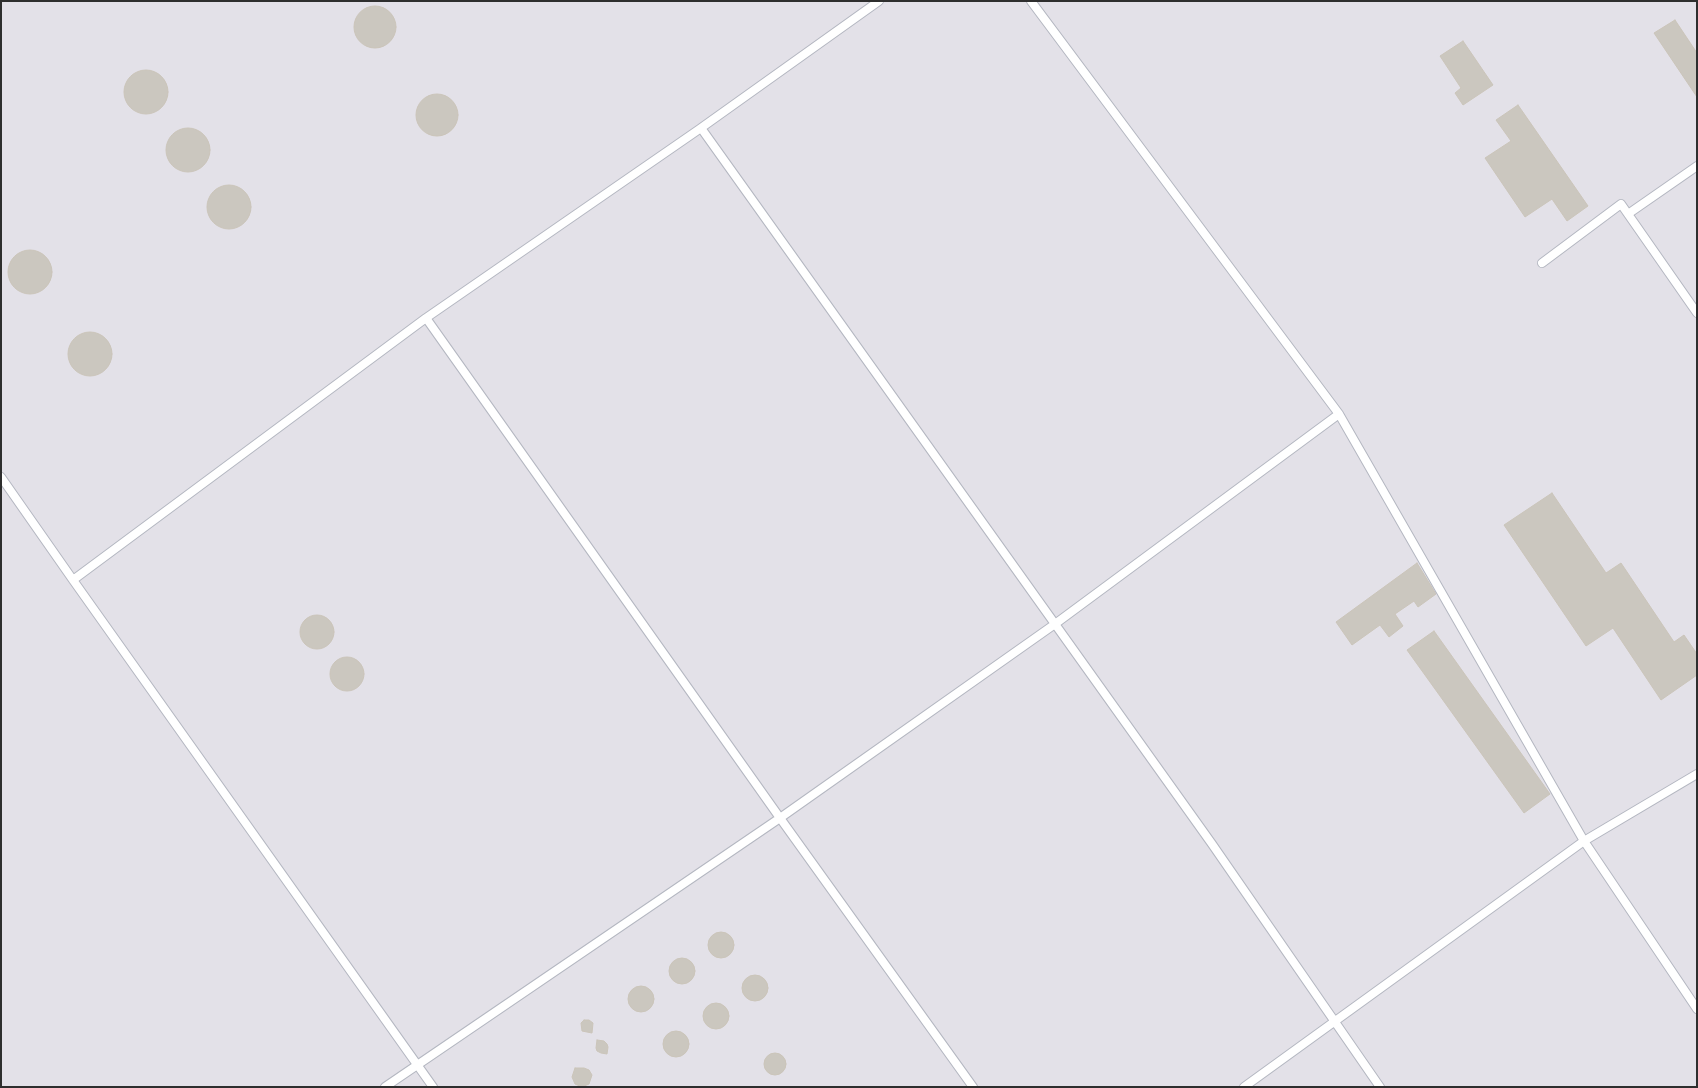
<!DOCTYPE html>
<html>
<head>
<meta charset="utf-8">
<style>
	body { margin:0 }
	#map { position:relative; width:1698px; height:1088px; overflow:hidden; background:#efe9e1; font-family:Overpass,sans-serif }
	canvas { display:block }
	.frame { position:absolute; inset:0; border:2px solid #2e2e2e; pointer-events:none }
</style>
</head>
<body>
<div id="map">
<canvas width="1698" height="1088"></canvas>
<div class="frame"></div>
</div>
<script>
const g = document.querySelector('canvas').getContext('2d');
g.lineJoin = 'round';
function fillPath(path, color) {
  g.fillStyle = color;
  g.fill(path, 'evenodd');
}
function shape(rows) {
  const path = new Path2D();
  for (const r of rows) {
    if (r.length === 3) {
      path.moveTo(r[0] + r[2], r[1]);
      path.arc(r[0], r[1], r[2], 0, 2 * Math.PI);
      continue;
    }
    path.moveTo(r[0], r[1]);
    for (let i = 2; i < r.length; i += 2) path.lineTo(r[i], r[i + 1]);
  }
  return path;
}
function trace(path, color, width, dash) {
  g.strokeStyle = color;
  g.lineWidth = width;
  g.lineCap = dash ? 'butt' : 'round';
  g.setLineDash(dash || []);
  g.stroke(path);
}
const industrial = shape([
	[1,1,1697,1,1697,1087,1,1087]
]);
const building = shape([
	[375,27,21],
	[1675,20,1697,53,1697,97,1654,33,1675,20],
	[1463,41,1493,85,1463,105,1455,93,1461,88,1440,56,1463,41],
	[146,92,22],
	[437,115,21],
	[1518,105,1588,206,1567,221,1552,199,1525,217,1485,158,1511,141,1496,120,1518,105],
	[188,150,22],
	[229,207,22],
	[30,272,22],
	[90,354,22],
	[1552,493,1606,573,1621,563,1674,642,1684,635,1697,654,1697,675,1661,700,1613,628,1586,646,1504,525,1552,493],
	[1417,563,1436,594,1418,607,1414,601,1395,614,1403,626,1389,637,1380,625,1352,645,1336,622,1417,563],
	[317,632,17],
	[1434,631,1550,794,1524,813,1407,650,1434,631],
	[347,674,17],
	[721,945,13],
	[682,971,13],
	[755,988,13],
	[641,999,13],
	[716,1016,13],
	[584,1020,589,1020,593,1023,592,1033,582,1031,581,1023,584,1020],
	[676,1044,13],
	[597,1040,604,1041,607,1044,608,1047,607,1054,601,1053,597,1051,596,1048,597,1040],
	[775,1064,11],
	[575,1068,584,1068,589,1070,592,1075,589,1084,582,1087,575,1084,572,1077,575,1068]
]);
const lane = shape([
	[879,1,701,128,1212,844,1380,1087],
	[1031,1,1339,414,1584,841,1697,1009],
	[1628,214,1697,166],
	[1542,263,1621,204,1697,313],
	[426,318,780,818,973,1087],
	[1,477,73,580,433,1087],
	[73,580,426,318,701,128],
	[385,1087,780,818,1055,624,1339,414],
	[1244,1087,1584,841,1697,774]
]);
fillPath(industrial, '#e3e1e8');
fillPath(building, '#cbc7bf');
trace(building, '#cbc5ba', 1);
trace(lane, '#b4b7c1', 10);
trace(lane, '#fff', 8);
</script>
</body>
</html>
